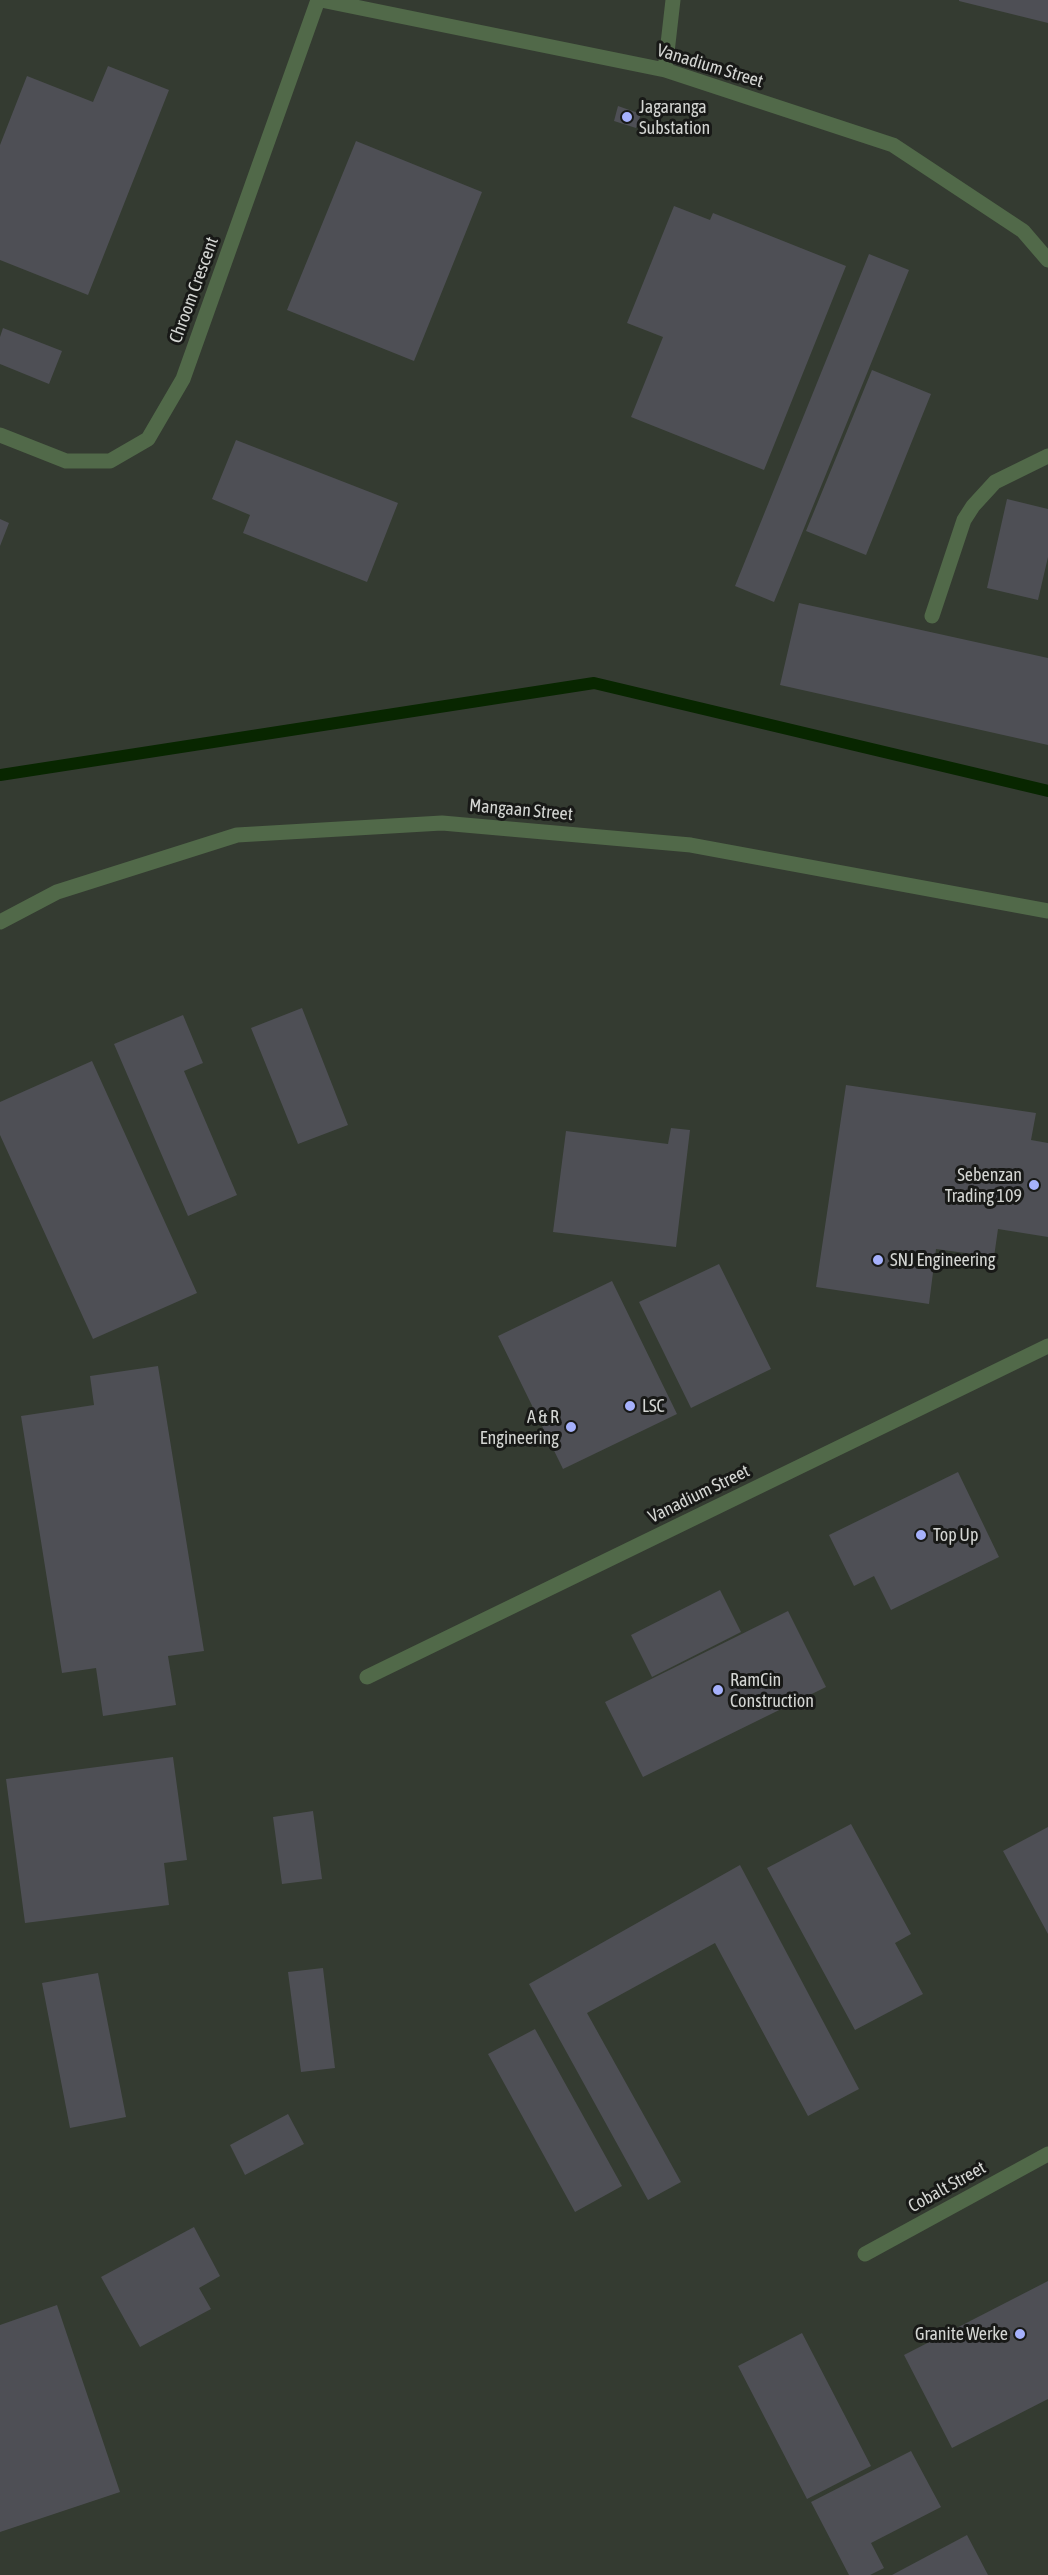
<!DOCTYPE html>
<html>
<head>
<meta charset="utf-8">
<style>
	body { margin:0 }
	canvas { display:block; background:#2f322d }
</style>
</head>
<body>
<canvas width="1048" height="2575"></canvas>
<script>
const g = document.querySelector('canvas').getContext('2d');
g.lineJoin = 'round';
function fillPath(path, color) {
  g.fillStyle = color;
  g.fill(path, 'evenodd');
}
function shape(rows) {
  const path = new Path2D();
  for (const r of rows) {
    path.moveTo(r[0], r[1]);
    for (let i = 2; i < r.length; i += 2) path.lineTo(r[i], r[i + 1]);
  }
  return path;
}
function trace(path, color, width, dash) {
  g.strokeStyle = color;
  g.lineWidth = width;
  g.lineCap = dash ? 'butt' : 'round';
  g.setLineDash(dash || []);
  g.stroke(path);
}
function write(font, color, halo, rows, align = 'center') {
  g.font = font + ' "Asap Condensed",sans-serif';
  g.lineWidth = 6;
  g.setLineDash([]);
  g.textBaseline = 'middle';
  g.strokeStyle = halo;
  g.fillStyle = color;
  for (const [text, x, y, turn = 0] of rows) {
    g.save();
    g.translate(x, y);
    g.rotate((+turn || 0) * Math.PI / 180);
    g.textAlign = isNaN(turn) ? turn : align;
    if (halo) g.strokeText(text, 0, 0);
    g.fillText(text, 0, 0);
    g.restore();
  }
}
const built = shape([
	[0,0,1048,0,1048,2575,0,2575]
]);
const stream = shape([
	[0,775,594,683,1048,791]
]);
const building = shape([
	[959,0,1048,0,1048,23,959,1],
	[108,66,169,90,88,295,0,260,0,145,27,76,93,102],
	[618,106,641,114,636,128,614,121],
	[356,141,482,192,414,361,287,310],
	[674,206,710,220,713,213,846,266,764,470,631,417,663,337,627,323],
	[869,254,909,270,774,602,735,586],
	[3,328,62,351,49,384,0,364,0,337],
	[872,370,931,394,866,555,806,531],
	[236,440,398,503,367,582,243,533,250,515,212,499],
	[1007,499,1048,509,1048,557,1038,600,987,588],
	[0,519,9,523,0,546],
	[799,603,1048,658,1048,745,780,685],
	[302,1008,348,1125,298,1144,251,1028],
	[183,1015,203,1063,184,1071,237,1195,188,1216,114,1044],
	[92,1061,197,1293,93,1339,0,1135,0,1102],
	[846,1085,1036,1113,1031,1140,1048,1143,1048,1237,998,1229,994,1257,936,1249,929,1304,816,1287],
	[671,1128,690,1130,676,1247,553,1232,566,1131,668,1144],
	[719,1264,771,1369,691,1408,639,1302],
	[612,1281,677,1414,563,1469,498,1336],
	[158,1366,204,1651,168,1656,176,1705,103,1716,96,1668,62,1673,21,1416,94,1405,90,1376],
	[958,1472,999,1557,891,1610,874,1576,854,1586,829,1535],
	[720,1590,741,1632,652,1677,631,1635],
	[788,1611,826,1687,643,1777,605,1702],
	[173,1757,187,1860,164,1863,169,1905,25,1923,6,1779],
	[313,1811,322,1879,282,1884,273,1817],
	[851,1824,911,1934,895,1943,923,1994,855,2030,767,1868],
	[1048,1827,1048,1934,1003,1851],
	[740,1865,859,2089,808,2116,715,1943,587,2013,681,2182,648,2200,529,1984],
	[323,1968,335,2068,301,2072,288,1972],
	[98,1973,126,2117,70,2128,42,1983],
	[535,2029,622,2186,575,2212,488,2054],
	[288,2114,304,2144,245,2175,230,2145],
	[194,2227,220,2276,199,2288,211,2309,140,2347,101,2277],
	[1048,2281,1048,2399,952,2448,904,2355],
	[57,2305,120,2492,0,2532,0,2325],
	[802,2333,871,2466,807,2499,738,2366],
	[911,2451,941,2507,871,2543,884,2568,870,2575,849,2575,811,2502],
	[967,2535,988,2575,892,2575]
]);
const minor = shape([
	[321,0,665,70,893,145,1023,231,1048,260],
	[665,70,673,0],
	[0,435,66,461,110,461,148,439,183,379,318,0],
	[932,616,964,520,973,506,995,482,1048,456],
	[0,922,57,892,237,835,442,823,691,845,1048,911],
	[367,1677,1048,1346],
	[865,2254,1048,2154]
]);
const markers = [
	[627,117,6,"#a6b1fc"],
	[1034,1185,6,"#a6b1fc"],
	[878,1260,6,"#a6b1fc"],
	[630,1406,6,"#a6b1fc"],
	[571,1427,6,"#a6b1fc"],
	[921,1535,6,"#a6b1fc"],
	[718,1690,6,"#a6b1fc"],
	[1020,2334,6,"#a6b1fc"]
];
const streetNames = [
	["Vanadium Street",710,66,17],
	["Chroom Crescent",194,290,-70],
	["Mangaan Street",521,810,5],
	["Vanadium Street",699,1494,-26],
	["Cobalt Street",947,2187,-29]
];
const poiNames = [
	["Jagaranga",639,107],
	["Substation",639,128],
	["Sebenzan",1022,1175,"right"],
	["Trading 109",1022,1196,"right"],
	["SNJ Engineering",890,1260],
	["LSC",642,1406],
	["A & R",559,1417,"right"],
	["Engineering",559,1438,"right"],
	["Top Up",933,1535],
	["RamCin",730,1680],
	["Construction",730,1701],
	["Granite Werke",1008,2334,"right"]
];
fillPath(built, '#343b31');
trace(stream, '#082600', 12);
fillPath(building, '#4e4f55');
trace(minor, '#516949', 15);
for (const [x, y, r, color] of markers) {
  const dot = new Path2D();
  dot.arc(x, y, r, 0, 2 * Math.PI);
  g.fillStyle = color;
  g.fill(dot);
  trace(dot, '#181917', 2);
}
write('18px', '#d4d6d3', '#181917', streetNames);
write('18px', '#d4d6d3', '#181917', poiNames, 'left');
</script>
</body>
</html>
